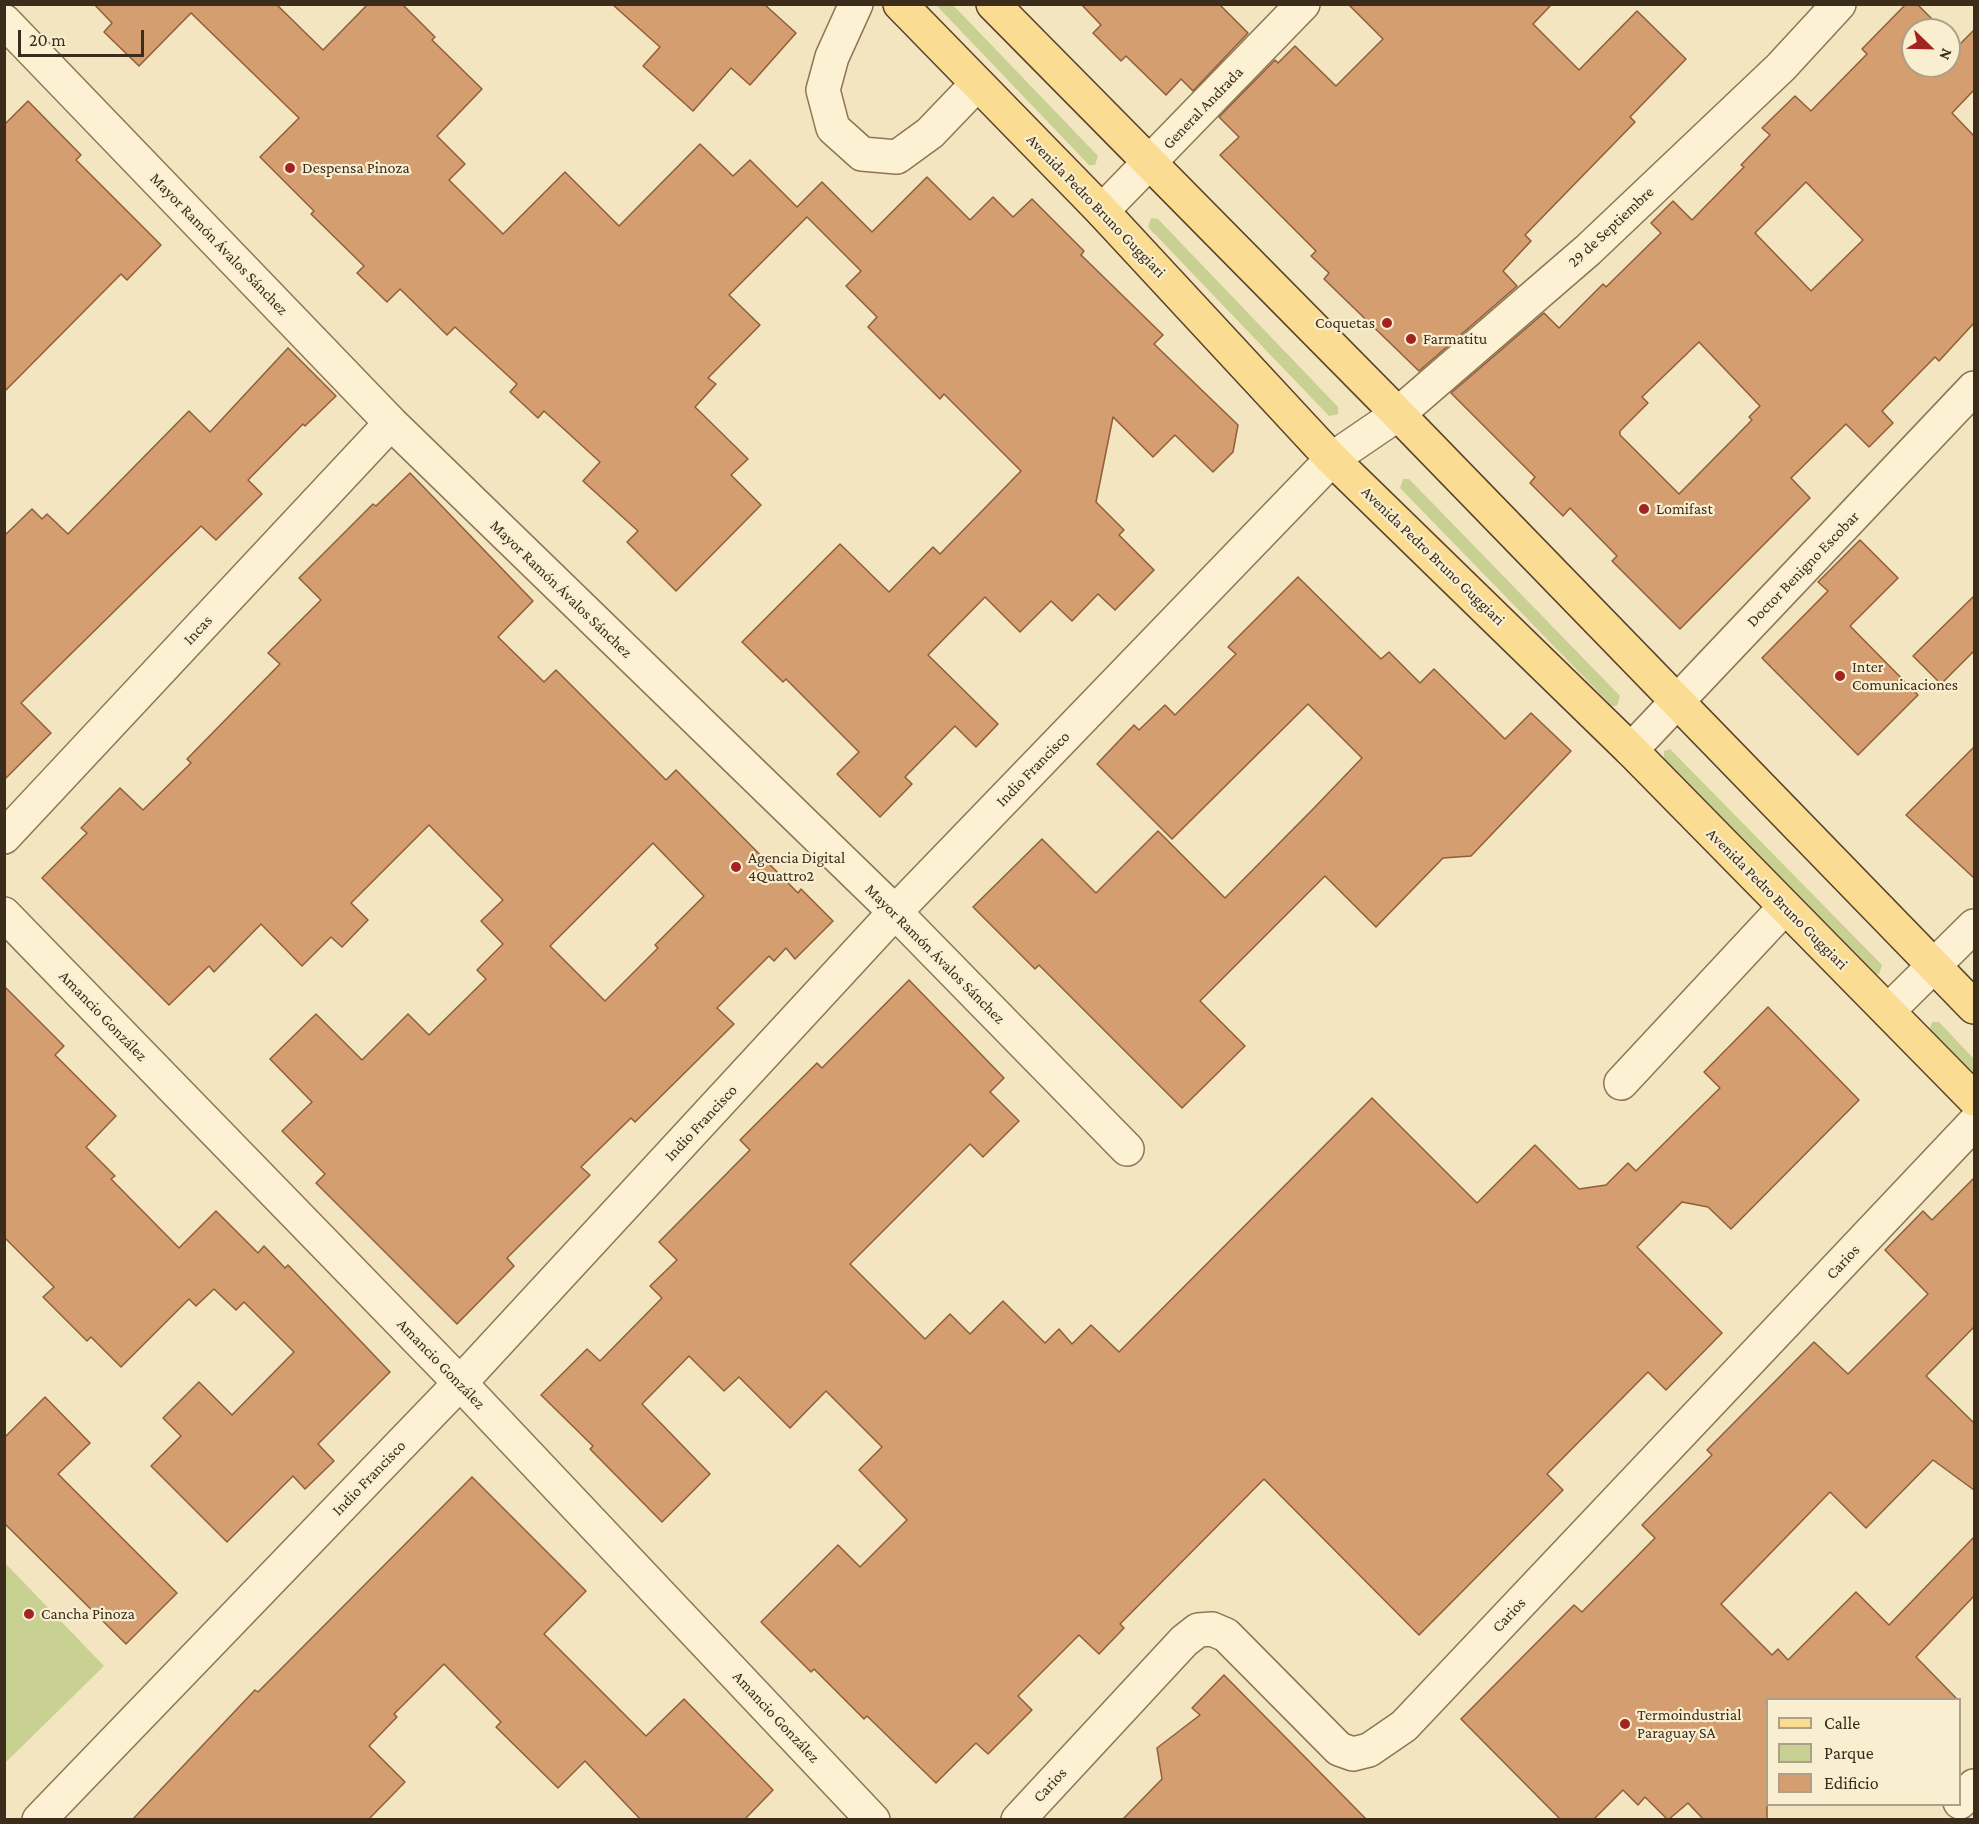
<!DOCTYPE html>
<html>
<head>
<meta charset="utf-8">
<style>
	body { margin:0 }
	#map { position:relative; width:1979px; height:1824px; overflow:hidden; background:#f2e5bf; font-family:"Crimson Pro",serif }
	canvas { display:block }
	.frame { position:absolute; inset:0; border:6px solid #3b2c1b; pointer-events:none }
	.legend { position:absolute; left:1766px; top:1698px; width:195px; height:108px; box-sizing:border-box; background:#f9eed0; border:2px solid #ada088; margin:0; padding:8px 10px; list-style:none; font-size:18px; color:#3b2c1b }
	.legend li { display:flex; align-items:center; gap:12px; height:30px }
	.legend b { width:30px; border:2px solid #ada088 }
	.north { position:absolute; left:1901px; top:18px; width:60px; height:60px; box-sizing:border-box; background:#f9eed0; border:2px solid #ada088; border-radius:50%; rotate:113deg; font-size:16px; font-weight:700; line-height:24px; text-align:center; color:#3b2c1b }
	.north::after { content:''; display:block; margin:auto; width:21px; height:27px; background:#a2231f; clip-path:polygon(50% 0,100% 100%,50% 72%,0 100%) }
	.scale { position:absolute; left:18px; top:30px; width:126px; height:27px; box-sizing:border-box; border:3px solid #3b2c1b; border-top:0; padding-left:8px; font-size:18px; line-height:21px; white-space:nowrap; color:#3b2c1b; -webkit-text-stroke:4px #f9eed0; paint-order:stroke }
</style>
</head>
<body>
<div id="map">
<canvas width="1979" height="1824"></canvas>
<div class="frame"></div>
<ul class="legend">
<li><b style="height:8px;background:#fadd93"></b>Calle</li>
<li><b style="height:16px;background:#c8d192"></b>Parque</li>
<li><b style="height:16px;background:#d49e71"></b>Edificio</li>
</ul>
<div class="north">N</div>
<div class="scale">20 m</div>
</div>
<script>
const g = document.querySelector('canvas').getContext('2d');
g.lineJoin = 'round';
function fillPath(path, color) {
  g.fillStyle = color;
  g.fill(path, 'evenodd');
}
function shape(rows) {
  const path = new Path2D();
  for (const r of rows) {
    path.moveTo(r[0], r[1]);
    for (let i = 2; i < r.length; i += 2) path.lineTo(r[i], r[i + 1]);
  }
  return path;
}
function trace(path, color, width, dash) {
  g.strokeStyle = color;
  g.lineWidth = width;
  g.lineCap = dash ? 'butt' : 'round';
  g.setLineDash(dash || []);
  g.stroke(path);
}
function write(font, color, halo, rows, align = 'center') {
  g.font = font + ' "Crimson Pro",serif';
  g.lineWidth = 4.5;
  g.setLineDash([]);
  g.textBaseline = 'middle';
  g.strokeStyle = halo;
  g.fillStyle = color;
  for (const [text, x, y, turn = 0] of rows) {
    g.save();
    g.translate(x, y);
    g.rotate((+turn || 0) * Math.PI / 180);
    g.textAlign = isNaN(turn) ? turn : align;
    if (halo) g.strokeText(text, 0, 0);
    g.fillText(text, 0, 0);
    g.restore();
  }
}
const green = shape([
	[936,5,953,5,1098,156,1095,165,1089,165],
	[1151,218,1158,219,1338,407,1338,414,1329,416,1148,227],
	[1403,479,1409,479,1620,696,1617,706,1612,706,1400,488],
	[1670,749,1882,965,1879,974,1873,974,1664,759,1664,751],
	[1932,1022,1939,1022,1974,1059,1974,1077,1929,1031],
	[5,1563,104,1666,5,1763]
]);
const building = shape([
	[94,4,276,4,323,50,368,4,402,4,435,37,432,40,482,89,437,136,465,164,449,180,503,234,565,172,619,226,700,144,733,176,750,160,797,207,822,182,872,232,927,177,970,220,993,197,1013,217,1032,199,1084,251,1081,255,1163,335,1154,344,1238,425,1233,452,1213,472,1175,435,1153,457,1113,417,1096,502,1124,530,1119,535,1154,570,1115,610,1098,594,1072,621,1051,601,1020,632,985,597,928,655,998,724,976,747,955,726,905,777,912,784,880,817,837,774,859,752,786,679,783,682,742,642,840,544,889,592,933,547,940,554,1021,471,944,394,940,399,868,327,877,317,846,286,861,271,807,217,729,295,760,325,708,378,716,384,695,407,748,459,731,475,761,505,676,591,627,542,638,531,583,481,600,462,544,411,538,418,510,392,517,384,455,327,447,335,400,289,387,302,357,273,364,266,311,214,314,211,260,157,299,118,191,13,139,66,104,32,112,23,94,4],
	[612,4,764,4,796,33,750,85,731,68,693,111,643,66,660,47,612,4],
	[1081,4,1219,4,1248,33,1193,91,1181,79,1166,95,1126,56,1121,61,1093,33,1101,25,1081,4],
	[1348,4,1552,4,1533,24,1579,70,1637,11,1686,59,1630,117,1635,122,1525,235,1531,241,1503,271,1517,286,1419,371,1324,279,1329,273,1311,256,1316,251,1220,155,1239,137,1219,117,1275,60,1278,63,1295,46,1336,86,1383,39,1348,4],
	[1906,4,1917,4,1943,30,1913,30,1913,66,1949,66,1949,37,1958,46,1974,30,1974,90,1952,113,1974,136,1974,323,1939,361,1935,357,1882,411,1893,423,1869,447,1846,424,1791,478,1810,498,1680,629,1612,561,1617,556,1570,508,1563,516,1530,483,1535,477,1451,393,1544,313,1559,328,1603,284,1606,287,1661,233,1651,223,1673,201,1692,220,1744,167,1741,165,1770,135,1762,128,1795,96,1811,111,1867,54,1862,49,1906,4],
	[1806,182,1863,240,1811,291,1755,233,1806,182],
	[1699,342,1760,406,1749,417,1752,420,1679,494,1620,435,1620,431,1648,403,1642,397,1699,342],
	[28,101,81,155,76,160,161,245,127,280,121,274,4,392,4,125,28,101],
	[288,348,336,396,305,426,303,424,248,480,262,494,216,540,201,526,21,703,51,733,4,780,4,536,32,509,42,519,47,514,68,534,189,411,210,432,288,348],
	[410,473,533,601,498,637,544,682,556,670,666,780,676,770,798,893,801,889,833,921,795,959,786,948,774,961,769,956,717,1008,734,1024,635,1122,631,1118,581,1167,590,1175,507,1258,514,1266,457,1324,316,1183,325,1174,282,1131,312,1102,270,1059,316,1014,362,1060,408,1014,429,1035,486,979,477,970,503,944,481,921,503,900,429,825,351,903,368,920,342,947,331,937,302,966,261,924,214,972,209,966,169,1005,42,878,87,833,81,828,120,788,143,810,191,763,187,759,280,664,268,653,321,600,299,578,373,504,376,506,410,473],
	[653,843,704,896,655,945,658,948,605,1001,550,946,653,843],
	[1860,540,1898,578,1850,626,1918,695,1858,755,1762,658,1828,591,1818,582,1860,540],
	[1298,577,1381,659,1389,652,1420,683,1434,669,1505,739,1531,713,1571,751,1471,856,1443,858,1376,927,1325,876,1200,1001,1245,1046,1182,1108,1039,965,1035,969,973,907,1042,839,1096,893,1158,831,1225,898,1315,807,1362,758,1308,704,1172,839,1097,764,1134,725,1139,730,1165,705,1175,715,1236,654,1228,647,1298,577],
	[1974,596,1974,651,1941,684,1913,656,1974,596],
	[1974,747,1974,878,1906,815,1974,747],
	[909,980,1004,1078,990,1092,1019,1121,983,1157,970,1144,850,1264,925,1339,950,1314,970,1334,1003,1301,1045,1343,1059,1329,1072,1344,1091,1325,1119,1352,1372,1098,1477,1203,1535,1145,1579,1189,1606,1185,1628,1163,1636,1171,1720,1088,1704,1072,1768,1007,1859,1100,1731,1229,1708,1207,1682,1202,1637,1247,1722,1333,1666,1390,1648,1372,1547,1474,1563,1490,1419,1635,1264,1479,1120,1624,1124,1628,1099,1654,1079,1635,1018,1696,1032,1710,988,1754,976,1743,936,1783,867,1716,864,1719,814,1669,811,1672,761,1622,838,1545,860,1567,907,1520,859,1470,882,1447,826,1391,790,1428,739,1377,724,1391,689,1356,642,1404,710,1474,662,1522,590,1449,593,1446,541,1395,587,1349,600,1361,662,1298,650,1286,677,1260,659,1242,750,1150,740,1140,817,1063,822,1068,909,980],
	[4,986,64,1046,55,1055,116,1116,86,1147,115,1176,111,1179,179,1248,216,1211,258,1253,264,1246,285,1268,288,1265,390,1372,318,1444,334,1461,305,1489,293,1476,227,1542,151,1466,181,1436,163,1418,199,1382,232,1415,294,1352,244,1302,236,1310,214,1289,196,1306,189,1299,121,1367,91,1337,87,1341,43,1297,54,1287,4,1237,4,986],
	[1974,1178,1974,1327,1926,1376,1974,1423,1974,1490,1933,1460,1866,1528,1830,1492,1721,1604,1772,1655,1778,1649,1788,1660,1856,1592,1889,1625,1974,1537,1974,1596,1916,1657,1958,1700,1767,1700,1767,1820,1704,1820,1688,1803,1668,1820,1645,1797,1638,1805,1623,1790,1593,1820,1561,1820,1461,1719,1574,1605,1582,1612,1655,1538,1642,1525,1712,1455,1707,1450,1814,1342,1848,1374,1928,1294,1885,1250,1923,1211,1932,1220,1974,1178],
	[45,1397,90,1443,58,1474,177,1593,126,1644,4,1523,4,1438,45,1397],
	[472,1477,586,1591,544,1634,646,1736,684,1699,773,1790,744,1820,641,1820,585,1761,558,1788,496,1727,501,1722,444,1664,394,1714,397,1717,369,1746,405,1782,368,1820,132,1820,255,1690,258,1692,472,1477],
	[1224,1675,1367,1820,1122,1820,1162,1779,1157,1748,1200,1715,1192,1708,1224,1675]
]);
const minor = shape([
	[856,4,832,57,823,90,833,128,862,154,897,157,930,133,977,84],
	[4,21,391,423,895,912,1127,1149],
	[1102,211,1303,4],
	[1631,750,1974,388],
	[4,837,391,423],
	[4,914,460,1383,873,1820],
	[1888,1011,1974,926],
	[1621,1083,1785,907],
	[1960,1802,1974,1786],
	[39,1820,460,1383,895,912,1332,459,1398,414,1588,250,1781,67,1839,4],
	[1018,1820,1184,1641,1198,1630,1212,1629,1226,1635,1339,1749,1353,1754,1369,1750,1404,1726,1974,1123]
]);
const major = shape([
	[900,4,1102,211,1332,459,1631,750,1974,1099],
	[993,4,1398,414,1974,1007]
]);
const markers = [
	[290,168,6,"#a2231f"],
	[1387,323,6,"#a2231f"],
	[1411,339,6,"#a2231f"],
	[1644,509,6,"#a2231f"],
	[1840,676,6,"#a2231f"],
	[736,867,6,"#a2231f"],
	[29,1614,6,"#a2231f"],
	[1625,1724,6,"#a2231f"]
];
const streetNames = [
	["General Andrada",1203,108,-46],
	["Avenida Pedro Bruno Guggiari",1096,206,46],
	["29 de Septiembre",1611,227,-43],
	["Mayor Ramón Ávalos Sánchez",219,244,46],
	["Avenida Pedro Bruno Guggiari",1433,556,44],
	["Doctor Benigno Escobar",1803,569,-46],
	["Mayor Ramón Ávalos Sánchez",561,589,44],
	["Incas",198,630,-47],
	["Indio Francisco",1033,769,-46],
	["Avenida Pedro Bruno Guggiari",1777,899,45],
	["Mayor Ramón Ávalos Sánchez",935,954,45],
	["Amancio González",103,1016,46],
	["Indio Francisco",701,1123,-47],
	["Carios",1843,1262,-47],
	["Amancio González",441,1364,46],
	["Indio Francisco",369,1478,-46],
	["Carios",1509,1615,-47],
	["Amancio González",776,1717,47],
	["Carios",1050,1785,-47]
];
const poiNames = [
	["Despensa Pinoza",302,168],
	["Coquetas",1375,323,"right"],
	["Farmatitu",1423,339],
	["Lomifast",1656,509],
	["Inter",1852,667],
	["Comunicaciones",1852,685],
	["Agencia Digital",748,858],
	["4Quattro2",748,876],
	["Cancha Pinoza",41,1614],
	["Termoindustrial",1637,1715],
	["Paraguay SA",1637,1733]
];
fillPath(green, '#c8d192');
fillPath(building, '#d49e71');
trace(building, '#8f5e39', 1.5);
trace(minor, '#8d7555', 36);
trace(major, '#5a422a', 36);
trace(minor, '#fcf1d3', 33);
trace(major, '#fadd93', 33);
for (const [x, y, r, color] of markers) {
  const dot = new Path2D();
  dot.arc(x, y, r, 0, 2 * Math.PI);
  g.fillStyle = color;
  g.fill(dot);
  trace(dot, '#f9eed0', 2);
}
write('16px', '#3b2c1b', '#f9eed0', streetNames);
write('16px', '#3b2c1b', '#f9eed0', poiNames, 'left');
</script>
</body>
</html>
